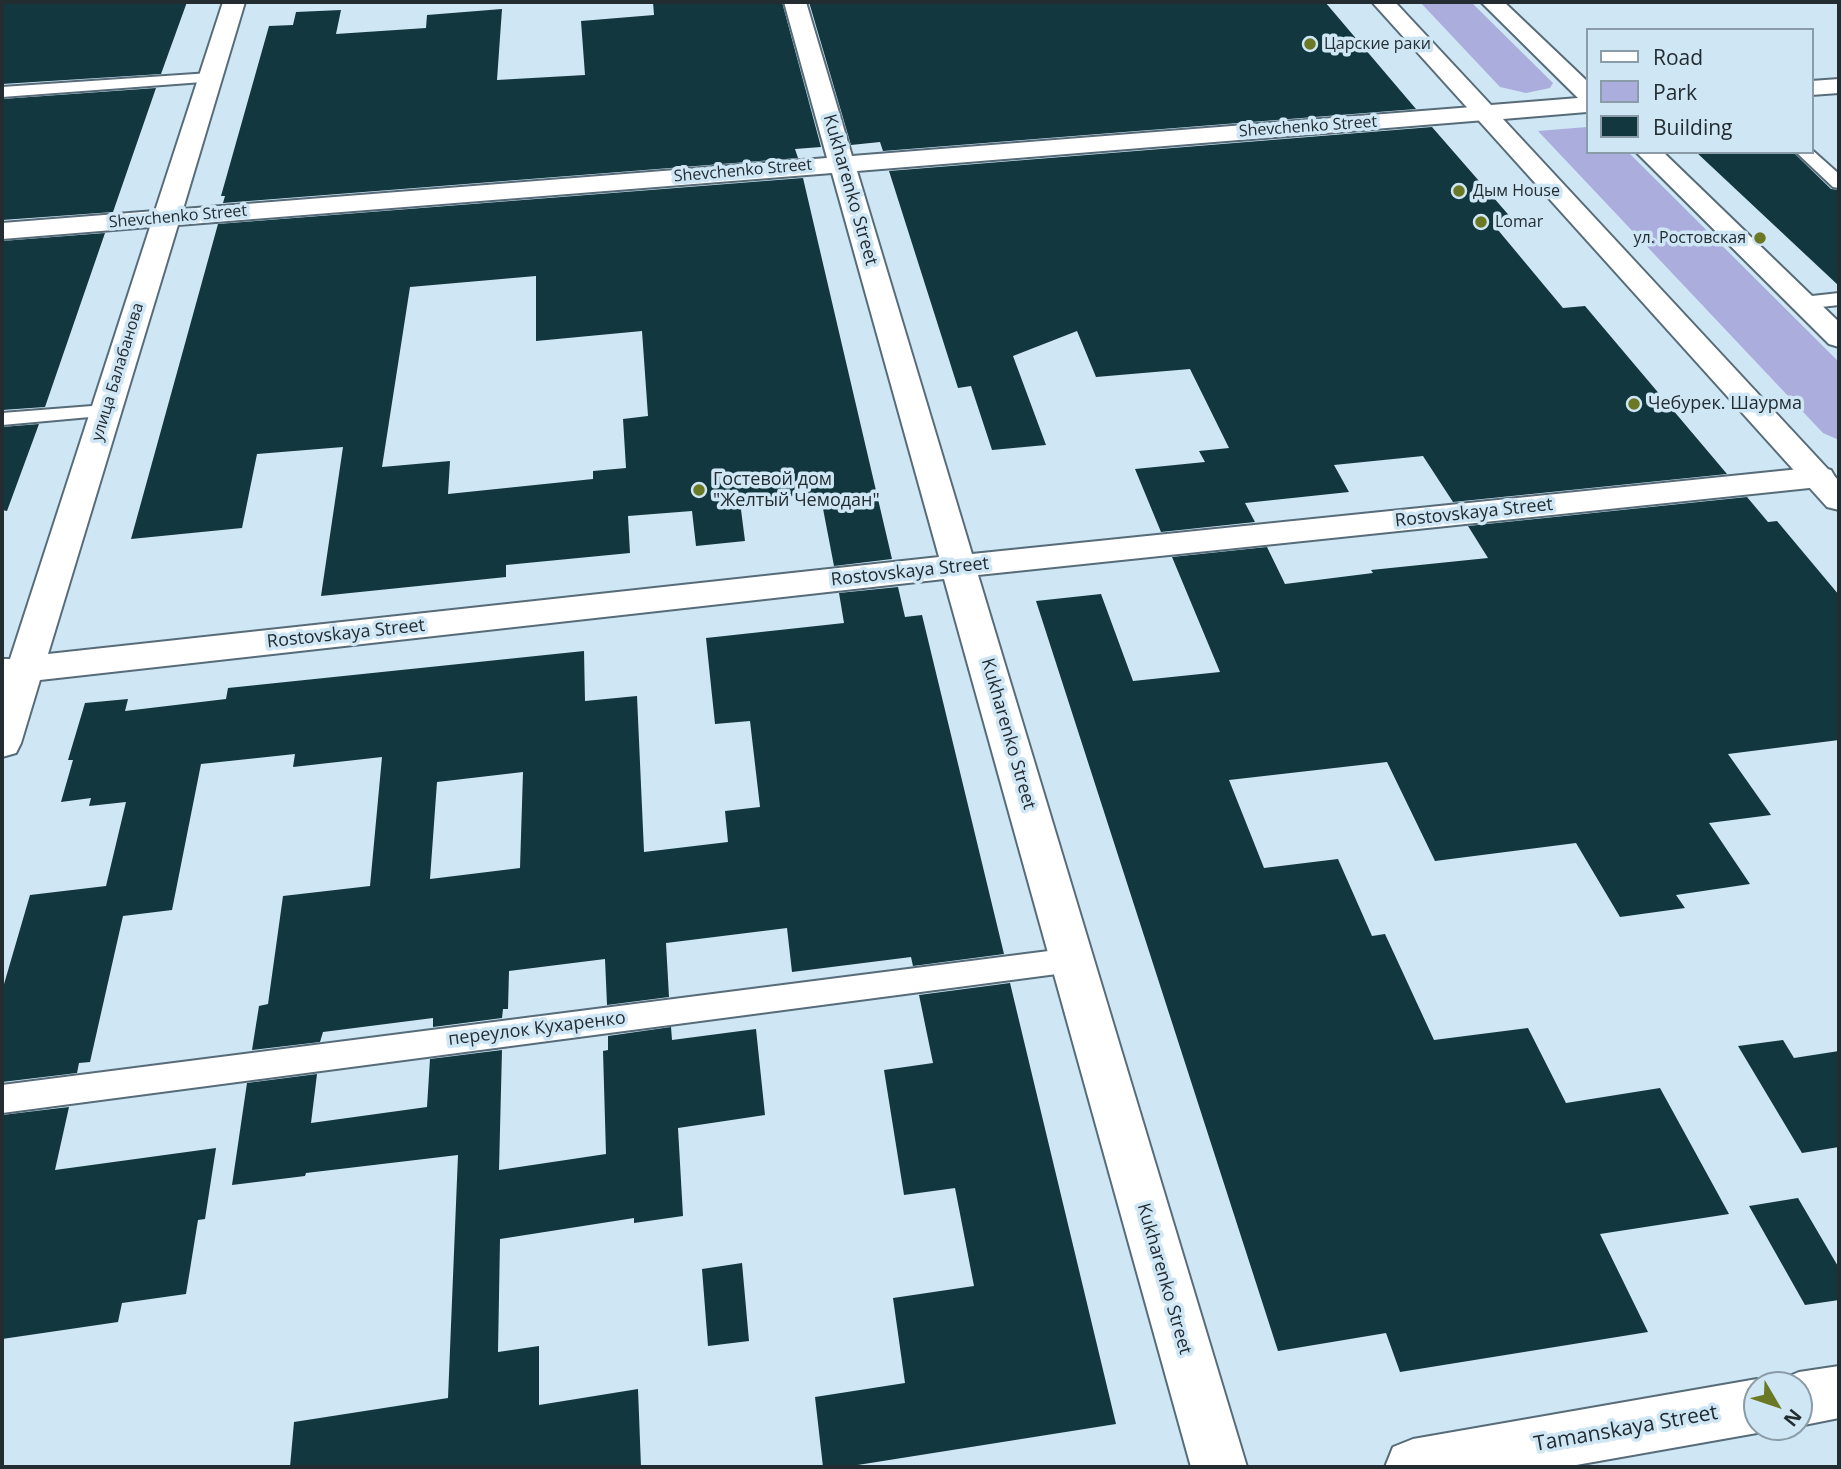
<!DOCTYPE html>
<html>
<head>
<meta charset="utf-8">
<style>
	body { margin:0 }
	#map { position:relative; width:1841px; height:1469px; overflow:hidden; background:#cfe6f5; font-family:"Open Sans",sans-serif }
	canvas { display:block }
	.frame { position:absolute; inset:0; border:4px solid #232c31; pointer-events:none }
	.legend { position:absolute; left:1586px; top:28px; width:228px; height:126px; box-sizing:border-box; background:#cfe6f5; border:2px solid #8a9ca7; margin:0; padding:9px 12px; list-style:none; font-size:21px; color:#232c31 }
	.legend li { display:flex; align-items:center; gap:14px; height:35px }
	.legend b { width:35px; border:2px solid #8a9ca7 }
	.north { position:absolute; left:1743px; top:1371px; width:70px; height:70px; box-sizing:border-box; background:#cfe6f5; border:2px solid #8a9ca7; border-radius:50%; rotate:129deg; font-size:19px; font-weight:700; line-height:28px; text-align:center; color:#232c31 }
	.north::after { content:''; display:block; margin:auto; width:24px; height:32px; background:#6b7824; clip-path:polygon(50% 0,100% 100%,50% 72%,0 100%) }
</style>
</head>
<body>
<div id="map">
<canvas width="1841" height="1469"></canvas>
<div class="frame"></div>
<ul class="legend">
<li><b style="height:9px;background:#fff"></b>Road</li>
<li><b style="height:19px;background:#abaddc"></b>Park</li>
<li><b style="height:19px;background:#13373e"></b>Building</li>
</ul>
<div class="north">N</div>
</div>
<script>
const g = document.querySelector('canvas').getContext('2d');
g.lineJoin = 'round';
function fillPath(path, color) {
  g.fillStyle = color;
  g.fill(path, 'evenodd');
}
function shape(rows) {
  const path = new Path2D();
  for (const r of rows) {
    path.moveTo(r[0], r[1]);
    for (let i = 2; i < r.length; i += 2) path.lineTo(r[i], r[i + 1]);
  }
  return path;
}
function trace(path, color, width, dash) {
  g.strokeStyle = color;
  g.lineWidth = width;
  g.lineCap = dash ? 'butt' : 'round';
  g.setLineDash(dash || []);
  g.stroke(path);
}
function write(font, color, halo, rows, align = 'center') {
  g.font = font + ' "Open Sans",sans-serif';
  g.lineWidth = 7;
  g.setLineDash([]);
  g.textBaseline = 'middle';
  g.strokeStyle = halo;
  g.fillStyle = color;
  for (const [text, x, y, turn = 0] of rows) {
    g.save();
    g.translate(x, y);
    g.rotate((+turn || 0) * Math.PI / 180);
    g.textAlign = isNaN(turn) ? turn : align;
    if (halo) g.strokeText(text, 0, 0);
    g.fillText(text, 0, 0);
    g.restore();
  }
}
const green = shape([
	[1420,2,1471,2,1553,83,1550,88,1526,93,1500,87],
	[1587,127,1587,152,1628,152,1839,362,1839,440,1823,433,1538,131]
]);
const building = shape([
	[2,2,187,2,161,74,2,84],
	[653,2,782,2,821,147,795,149,798,158,223,203,225,196,221,196,269,26,293,25,296,12,341,10,336,34,426,28,427,15,502,9,497,80,585,75,581,21,654,15],
	[809,2,1325,2,1416,109,883,151,880,142,851,145],
	[156,88,113,212,2,220,2,99],
	[1432,127,1520,228,1498,230,1563,308,1585,306,1727,474,1453,502,1423,456,1334,465,1349,492,1245,503,1255,522,1161,532,1135,469,1205,462,1199,451,1229,448,1190,369,1096,377,1077,331,1013,356,1046,445,992,450,971,386,958,388,889,171],
	[1696,152,1793,152,1831,189,1839,190,1839,286],
	[803,178,892,559,834,566,820,493,740,502,745,541,696,546,692,511,628,516,630,553,506,565,506,577,321,596,343,447,257,454,242,528,131,539,218,224],
	[536,276,536,341,642,331,648,416,623,419,626,468,593,471,593,479,448,494,450,461,382,467,410,287],
	[105,233,45,407,2,410,2,241],
	[39,424,7,511,2,510,2,427],
	[1747,497,1768,522,1777,521,1839,595,1839,740,1728,754,1771,815,1709,823,1750,884,1676,895,1685,908,1620,917,1576,843,1435,861,1387,762,1229,780,1264,868,1338,859,1372,936,1385,934,1434,1040,1528,1028,1566,1103,1660,1088,1729,1214,1600,1234,1648,1332,1400,1372,1386,1333,1278,1351,1036,601,1101,594,1133,681,1220,672,1172,557,1267,547,1285,584,1373,573,1371,570,1488,558,1468,526],
	[898,587,905,617,922,615,1004,954,913,966,911,957,792,972,787,928,666,943,669,997,607,1005,605,959,509,971,508,1009,503,1009,502,1018,433,1027,433,1018,323,1032,320,1042,252,1050,259,1006,268,1004,283,896,370,886,382,757,293,767,295,754,201,764,172,910,123,916,90,1062,79,1063,77,1073,2,1082,2,991,30,895,106,886,126,802,89,806,91,798,61,802,73,760,68,760,85,703,128,699,125,711,226,699,228,688,584,651,585,701,637,696,644,852,728,842,725,811,760,807,750,721,715,724,706,638,844,623,839,593],
	[523,772,520,868,430,879,437,782],
	[1010,983,1116,1424,845,1467,823,1467,815,1397,905,1383,893,1298,974,1286,955,1188,904,1195,884,1070,933,1063,919,995],
	[671,1027,672,1040,756,1029,765,1115,678,1128,683,1216,634,1223,634,1218,500,1239,498,1352,539,1346,539,1405,638,1389,641,1467,290,1467,294,1422,448,1398,458,1155,306,1173,305,1176,232,1185,247,1083,317,1074,311,1123,427,1107,430,1059,502,1050,499,1170,606,1154,603,1051,608,1050,608,1036],
	[1783,1040,1794,1058,1839,1051,1839,1147,1802,1153,1738,1046],
	[69,1107,55,1170,216,1148,205,1219,198,1220,186,1294,122,1303,118,1322,2,1339,2,1115],
	[1798,1198,1839,1268,1839,1300,1805,1305,1749,1206],
	[742,1263,749,1341,708,1346,702,1269]
]);
const service = shape([
	[210,73,218,78,216,81,2,97,2,87,210,73],
	[1811,149,1839,174,1839,188,1833,187,1796,152,1811,152,1811,149],
	[1839,293,1839,305,1803,309,1793,303,1803,297,1839,293],
	[105,405,112,407,116,411,112,415,2,425,2,413,105,405],
	[1072,948,1083,952,1087,960,1083,968,1072,972,2,1113,2,1085,1072,948]
]);
const minor = shape([
	[223,2,245,2,183,209,827,158,784,2,806,2,852,156,1485,106,1494,108,1497,113,1494,118,1485,120,857,171,972,554,1819,467,1831,470,1835,477,1831,484,1819,487,978,575,1247,1467,1191,1467,944,579,40,680,21,743,16,753,2,757,2,659,10,659,150,227,2,239,2,223,155,211,223,2],
	[832,173,939,557,48,654,178,225,832,173],
	[1839,79,1839,93,1811,95,1811,81,1839,79],
	[1839,1366,1839,1418,1799,1426,1799,1385,1778,1385,1780,1380,1799,1372,1839,1366],
	[1757,1379,1771,1385,1757,1385,1757,1427,1771,1427,1757,1433,1565,1467,1385,1467,1393,1447,1413,1439,1757,1379]
]);
const secondary = shape([
	[1372,2,1395,2,1491,105,1578,98,1481,2,1504,2,1587,81,1587,112,1503,119,1839,481,1839,510,1827,507,1372,2],
	[1636,152,1663,152,1839,322,1839,347,1829,344,1636,152]
]);
const markers = [
	[1310,44,7,"#6b7824"],
	[1459,191,7,"#6b7824"],
	[1481,222,7,"#6b7824"],
	[1760,238,7,"#6b7824"],
	[1634,404,7,"#6b7824"],
	[699,490,7,"#6b7824"]
];
const farPoinames = [
	["Царские раки",1324,44],
	["Дым House",1473,191],
	["Lomar",1495,222],
	["ул. Ростовская",1746,238,"right"]
];
const farStreetnames = [
	["Shevchenko Street",1308,127,-4],
	["Shevchenko Street",743,171,-5],
	["Shevchenko Street",178,217,-5],
	["улица Балабанова",118,372,-73]
];
const streetNames = [
	["Kukharenko Street",850,190,74],
	["Rostovskaya Street",1474,513,-6],
	["Rostovskaya Street",910,572,-6],
	["Rostovskaya Street",346,634,-6],
	["Kukharenko Street",1008,734,74],
	["переулок Кухаренко",537,1029,-7],
	["Kukharenko Street",1164,1279,74]
];
const poiNames = [
	["Чебурек. Шаурма",1648,404],
	["Гостевой дом",713,480],
	["\"Желтый Чемодан\"",713,501]
];
const nearStreetnames = [
	["Tamanskaya Street",1626,1429,-10]
];
fillPath(green, '#abaddc');
fillPath(building, '#13373e');
trace(service, '#576c78', 4);
trace(minor, '#576c78', 4);
trace(secondary, '#576c78', 4);
fillPath(service, '#fff');
fillPath(minor, '#fff');
fillPath(secondary, '#fff');
for (const [x, y, r, color] of markers) {
  const dot = new Path2D();
  dot.arc(x, y, r, 0, 2 * Math.PI);
  g.fillStyle = color;
  g.fill(dot);
  trace(dot, '#cfe6f5', 2.5);
}
write('16px', '#232c31', '#cfe6f5', farPoinames, 'left');
write('16px', '#232c31', '#cfe6f5', farStreetnames);
write('18px', '#232c31', '#cfe6f5', streetNames);
write('18px', '#232c31', '#cfe6f5', poiNames, 'left');
write('21px', '#232c31', '#cfe6f5', nearStreetnames);
</script>
</body>
</html>
